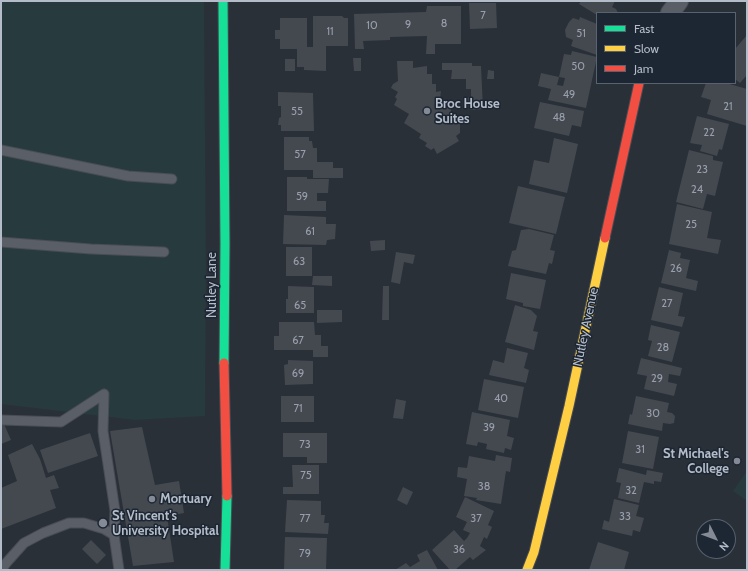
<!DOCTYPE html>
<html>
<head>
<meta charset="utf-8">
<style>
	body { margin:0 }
	#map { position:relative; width:748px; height:571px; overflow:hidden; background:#2a3038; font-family:Cabin,sans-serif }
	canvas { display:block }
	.frame { position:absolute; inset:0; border:2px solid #b4bcc9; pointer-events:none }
	.legend { position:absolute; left:596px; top:12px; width:140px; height:72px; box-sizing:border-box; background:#1d2633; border:1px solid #59626f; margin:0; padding:5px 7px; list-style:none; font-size:12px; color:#b4bcc9 }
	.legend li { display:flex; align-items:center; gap:8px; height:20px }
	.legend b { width:20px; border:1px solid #59626f }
	.north { position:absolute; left:696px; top:519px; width:40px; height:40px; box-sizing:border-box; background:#1d2633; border:1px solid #59626f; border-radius:50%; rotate:132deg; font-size:11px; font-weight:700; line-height:16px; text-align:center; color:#b4bcc9 }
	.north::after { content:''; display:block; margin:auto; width:14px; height:18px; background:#848b96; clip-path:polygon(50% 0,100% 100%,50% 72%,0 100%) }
</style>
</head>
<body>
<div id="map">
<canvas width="748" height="571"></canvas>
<div class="frame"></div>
<ul class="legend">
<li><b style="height:5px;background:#16e098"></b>Fast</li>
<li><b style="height:5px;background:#ffcf43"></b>Slow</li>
<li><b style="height:5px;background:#f24e42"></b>Jam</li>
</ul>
<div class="north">N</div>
</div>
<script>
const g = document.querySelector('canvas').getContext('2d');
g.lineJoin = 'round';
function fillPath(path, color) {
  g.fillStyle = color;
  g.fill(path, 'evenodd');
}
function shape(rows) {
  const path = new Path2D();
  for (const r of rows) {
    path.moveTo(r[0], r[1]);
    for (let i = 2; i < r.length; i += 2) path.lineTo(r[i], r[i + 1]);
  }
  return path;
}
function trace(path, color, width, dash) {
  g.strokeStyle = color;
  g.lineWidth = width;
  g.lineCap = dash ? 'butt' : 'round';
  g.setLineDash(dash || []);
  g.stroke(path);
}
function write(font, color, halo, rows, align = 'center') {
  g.font = font + ' Cabin,sans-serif';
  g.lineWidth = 3;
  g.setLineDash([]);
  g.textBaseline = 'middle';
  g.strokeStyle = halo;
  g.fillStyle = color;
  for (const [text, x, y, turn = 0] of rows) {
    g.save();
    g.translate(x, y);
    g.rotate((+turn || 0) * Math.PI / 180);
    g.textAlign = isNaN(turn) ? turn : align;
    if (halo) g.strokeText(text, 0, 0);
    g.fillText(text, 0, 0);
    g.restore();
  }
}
const green = shape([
	[1,1,204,1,206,264,205,416,135,420,1,404],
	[747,471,747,501,733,491]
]);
const building = shape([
	[581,1,615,1,612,7,616,9,618,13,597,13,597,15,579,4],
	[469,3,496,3,497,28,470,29],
	[427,6,461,6,461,44,435,44,435,54,426,54,427,36,390,37,390,40,363,41,364,49,355,49,354,14,426,12],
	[313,16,342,16,344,18,348,18,348,46,326,46,326,71,304,70,304,67,297,67,297,49,280,49,280,39,275,39,275,30,280,30,280,18,307,18,307,47,313,47],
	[580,17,597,24,597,55,571,46,573,40,566,37,565,30,569,22,573,18,579,20],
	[747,35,747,75,740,83,735,79,735,49],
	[572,51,597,57,586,108,548,100,551,89,538,86,541,73,559,77,557,85,563,86,565,78,559,77,564,54,571,55],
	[353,58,361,58,361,71,354,71],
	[285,59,295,59,295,71,285,71],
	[397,61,413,61,413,68,427,66,427,74,432,74,432,84,436,84,436,92,441,91,440,99,447,100,446,107,451,107,451,115,456,116,456,124,460,124,460,133,456,136,459,141,437,154,434,148,431,150,425,146,427,143,419,138,421,134,404,123,409,114,394,105,397,99,395,97,398,92,391,88,393,84,398,81],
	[442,63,472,63,472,66,481,66,483,109,470,110,466,98,471,97,471,89,466,89,466,79,451,79,452,70,442,70],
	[488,70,494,71,494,79,487,79],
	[706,83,726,83,747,89,747,126,707,114,711,100,701,97],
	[278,92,313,93,314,131,281,131,281,125,278,125,279,118,281,117,281,106,278,106],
	[540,102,584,111,581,127,572,125,569,136,534,128],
	[697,116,729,124,722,150,719,149,717,156,700,151,702,145,690,143],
	[284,137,309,137,309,141,312,141,313,148,317,148,317,162,333,162,333,168,343,168,343,178,313,178,313,170,284,170],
	[554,138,578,144,567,193,529,184,534,160,549,163],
	[689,150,713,156,713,160,723,162,715,196,707,194,703,209,676,202],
	[287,177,307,177,307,179,329,179,328,193,317,193,317,201,326,201,326,211,287,211],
	[518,186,565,197,556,234,509,223],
	[677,204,712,212,707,238,721,240,718,254,669,244],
	[284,215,326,217,326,224,336,224,335,239,327,240,326,245,283,244],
	[529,229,554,235,550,250,555,251,552,264,549,263,546,274,508,266,512,251,516,250,521,230],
	[385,240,385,250,371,251,370,241],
	[286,247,312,247,312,276,286,276],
	[669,250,681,253,680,258,690,260,686,278,698,281,696,291,661,283],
	[396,252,415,255,413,264,404,262,400,284,391,282],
	[511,273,546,280,540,309,523,306,523,303,506,299],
	[313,276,332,276,332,286,312,285],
	[288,286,314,287,314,313,286,313,286,299,288,299],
	[383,286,389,286,389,320,382,320],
	[659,287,683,293,678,316,685,317,682,327,651,320],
	[515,305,531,310,537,316,533,331,538,332,534,350,505,342],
	[317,310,342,310,342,322,317,323],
	[279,322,314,322,315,335,321,335,321,346,328,346,328,357,313,357,313,350,274,350,274,336,279,336],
	[651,325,680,332,672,362,648,356,652,341,648,340],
	[507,348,528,353,524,368,529,370,526,383,489,375,493,360,504,363],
	[641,358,682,368,680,376,669,374,668,382,677,384,674,396,644,389,647,376,637,374],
	[288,360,313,361,313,384,285,385,284,365,288,364],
	[484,379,524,387,518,418,478,410],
	[281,396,314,396,314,422,281,422],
	[636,396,669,403,667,412,672,413,675,416,674,423,670,424,663,423,662,431,628,424,630,414,632,415],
	[396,399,406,401,403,419,393,418],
	[472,412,510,420,507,436,514,438,511,450,505,448,504,453,486,449,487,444,478,442,477,446,466,444],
	[4,424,11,440,1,444,1,425],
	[142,427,155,485,179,481,184,513,167,516,174,562,133,566,110,431],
	[628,431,659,437,653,469,622,463],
	[90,433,98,456,48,473,40,450],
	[283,433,327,433,327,463,307,463,307,457,283,457],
	[32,444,40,459,46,478,54,475,59,488,50,490,56,508,1,529,1,488,17,481,8,455],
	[496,455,512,458,510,472,506,471,501,504,476,500,477,498,464,496,467,479,457,477,458,467,467,468,469,456,495,461],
	[292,465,319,465,319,494,283,494,283,487,293,487],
	[619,468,646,475,647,470,663,473,661,482,654,481,654,484,644,482,639,503,618,498,621,483,616,482],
	[403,487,413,492,407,505,397,500],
	[465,497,494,511,488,525,492,527,487,539,484,537,480,546,486,550,473,560,470,557,455,570,450,570,432,550,454,530,464,541,467,538,470,533,463,530,467,522,456,517],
	[614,499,639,505,636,516,644,518,640,532,633,530,632,536,602,529,604,520,609,522],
	[287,500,321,501,321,515,325,515,324,523,329,523,328,534,285,532],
	[285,537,327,538,326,570,284,569],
	[91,540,106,555,97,564,82,549],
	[598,542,629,552,624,570,589,570],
	[427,550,438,570,395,570,406,563,410,567,420,561,417,555]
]);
const lane = shape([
	[1,150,128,176,172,179],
	[1,242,91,249,164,252],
	[1,420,61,422,104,394,103,431,115,511,114,535,119,570],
	[1,570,7,562,24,543,43,533,69,523,84,523,104,529,114,535]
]);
const street = shape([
	[670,13,679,1]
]);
const fast = shape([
	[223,1,225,244,224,363],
	[225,570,227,496]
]);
const slow = shape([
	[527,570,534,552,569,406,605,238]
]);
const jam = shape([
	[605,238,639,83],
	[224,363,227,496]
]);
const markers = [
	[427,111,4,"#848b96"],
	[737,461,4,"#848b96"],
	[152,499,4,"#848b96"],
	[103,523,5,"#848b96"]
];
const numberNames = [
	["7",483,16],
	["8",444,24],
	["9",408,25],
	["10",372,26],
	["11",330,32],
	["51",581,34],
	["50",578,67],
	["49",569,95],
	["21",728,107],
	["55",297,112],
	["48",559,118],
	["22",709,133],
	["57",300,155],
	["23",702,170],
	["24",697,190],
	["59",302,197],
	["25",691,225],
	["61",310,232],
	["63",299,262],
	["26",676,269],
	["27",667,304],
	["65",300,306],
	["67",298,341],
	["28",663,348],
	["69",298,374],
	["29",657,379],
	["40",501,399],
	["71",298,409],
	["30",653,414],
	["39",489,428],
	["73",305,445],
	["31",640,450],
	["75",306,476],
	["38",484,487],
	["32",631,491],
	["33",625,517],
	["77",305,519],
	["37",476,519],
	["36",459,550],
	["79",305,554]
];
const poiNames = [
	["Broc House",435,104],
	["Suites",435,119],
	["St Michael's",729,454,"right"],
	["College",729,469,"right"],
	["Mortuary",160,499],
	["St Vincent's",112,516],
	["University Hospital",112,531]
];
const streetNames = [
	["Nutley Lane",212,285,-90],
	["Nutley Avenue",586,327,-78]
];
fillPath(green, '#273a3e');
fillPath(building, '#444950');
trace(lane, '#484c53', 11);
trace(street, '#484c53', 20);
trace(fast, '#484c53', 11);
trace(slow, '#484c53', 11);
trace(jam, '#484c53', 11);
trace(lane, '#5a5e66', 9);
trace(street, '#5a5e66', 18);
trace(fast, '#16e098', 9);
trace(slow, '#ffcf43', 9);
trace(jam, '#f24e42', 9);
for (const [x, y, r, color] of markers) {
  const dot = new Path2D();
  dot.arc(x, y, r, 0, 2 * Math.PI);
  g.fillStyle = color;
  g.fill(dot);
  trace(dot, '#1d2633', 1.5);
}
write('11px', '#989fab', null, numberNames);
write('bold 13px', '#b4bcc9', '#1d2633', poiNames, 'left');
write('13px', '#b4bcc9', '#1d2633', streetNames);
</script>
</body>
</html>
